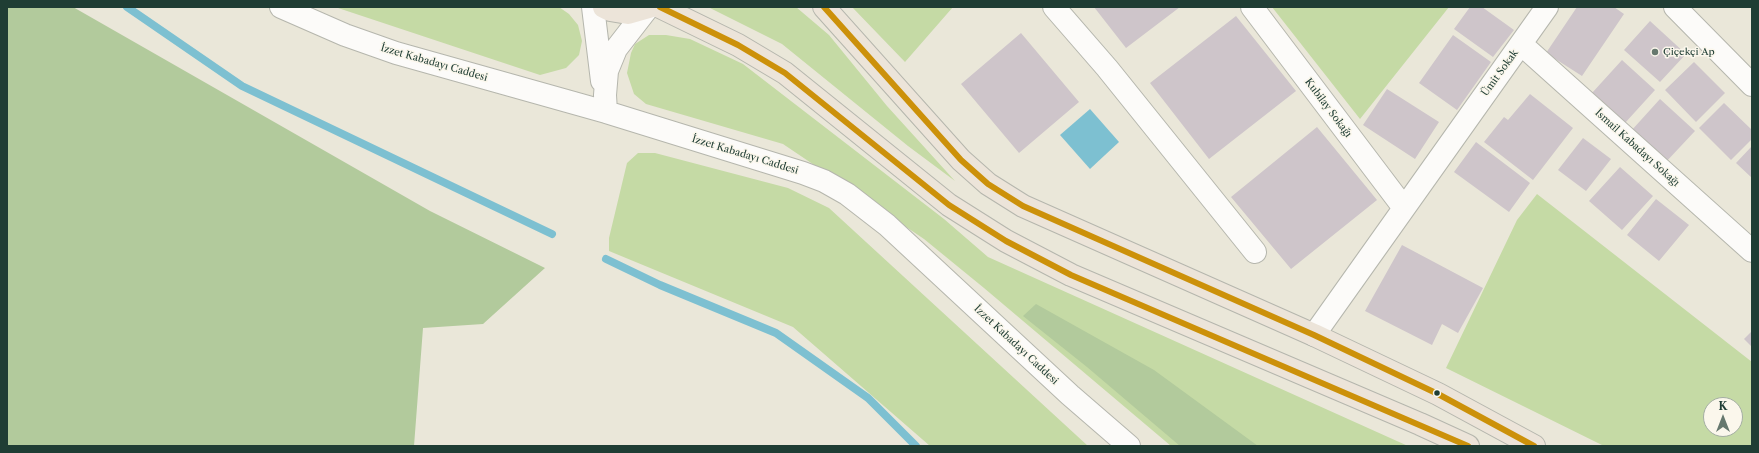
<!DOCTYPE html>
<html>
<head>
<meta charset="utf-8">
<style>
	body { margin:0 }
	#map { position:relative; width:1759px; height:453px; overflow:hidden; background:#eae7d9; font-family:"Libre Caslon Text",serif }
	canvas { display:block }
	.frame { position:absolute; inset:0; border:8px solid #1f3d34; pointer-events:none }
	.north { position:absolute; left:1703px; top:397px; width:40px; height:40px; box-sizing:border-box; background:#fbf7ec; border:1px solid #a3ada2; border-radius:50%; rotate:0deg; font-size:11px; font-weight:700; line-height:16px; text-align:center; color:#1f3d34 }
	.north::after { content:''; display:block; margin:auto; width:14px; height:18px; background:#66786e; clip-path:polygon(50% 0,100% 100%,50% 72%,0 100%) }
</style>
</head>
<body>
<div id="map">
<canvas width="1759" height="453"></canvas>
<div class="frame"></div>
<div class="north">K</div>
</div>
<script>
const g = document.querySelector('canvas').getContext('2d');
g.lineJoin = 'round';
function fillPath(path, color) {
  g.fillStyle = color;
  g.fill(path, 'evenodd');
}
function shape(rows) {
  const path = new Path2D();
  for (const r of rows) {
    path.moveTo(r[0], r[1]);
    for (let i = 2; i < r.length; i += 2) path.lineTo(r[i], r[i + 1]);
  }
  return path;
}
function trace(path, color, width, dash) {
  g.strokeStyle = color;
  g.lineWidth = width;
  g.lineCap = dash ? 'butt' : 'round';
  g.setLineDash(dash || []);
  g.stroke(path);
}
function write(font, color, halo, rows, align = 'center') {
  g.font = font + ' "Libre Caslon Text",serif';
  g.lineWidth = 3;
  g.setLineDash([]);
  g.textBaseline = 'middle';
  g.strokeStyle = halo;
  g.fillStyle = color;
  for (const [text, x, y, turn = 0] of rows) {
    g.save();
    g.translate(x, y);
    g.rotate((+turn || 0) * Math.PI / 180);
    g.textAlign = isNaN(turn) ? turn : align;
    if (halo) g.strokeText(text, 0, 0);
    g.fillText(text, 0, 0);
    g.restore();
  }
}
const green = shape([
	[335,7,559,7,569,14,578,25,582,41,579,55,566,68,540,75],
	[708,7,796,7,829,35,887,106,955,181,908,146,782,44],
	[852,7,953,7,905,62],
	[1272,7,1449,7,1360,119],
	[649,35,666,35,690,39,743,64,944,219,988,257,1408,446,1171,446,984,288,924,239,783,144,646,104,634,94,627,73,631,53,635,44],
	[638,153,655,153,788,188,829,208,1088,446,930,446,793,327,609,251,609,238,627,163],
	[1537,194,1752,362,1752,446,1604,446,1446,368,1517,220],
	[1711,405,1735,405,1735,429,1711,429]
]);
const forest = shape([
	[7,7,73,7,430,211,545,268,483,324,423,328,414,446,7,446],
	[1036,304,1154,370,1258,446,1180,446,1087,367,1023,316]
]);
const water = shape([
	[1090,109,1119,142,1090,169,1060,135]
]);
const stream = shape([
	[127,7,242,86,552,234],
	[606,259,660,285,776,333,868,398,916,446]
]);
const building = shape([
	[1094,7,1180,7,1126,48],
	[1470,7,1482,7,1514,30,1493,57,1454,29],
	[1577,7,1614,7,1624,14,1582,76,1546,53],
	[1236,16,1296,91,1209,159,1150,83],
	[1650,21,1686,54,1660,82,1624,50],
	[1021,33,1079,102,1019,153,961,84],
	[1453,35,1491,62,1457,110,1419,83],
	[1622,60,1655,90,1625,123,1592,93],
	[1694,62,1725,93,1696,122,1665,90],
	[1387,89,1439,122,1415,159,1363,125],
	[1530,94,1573,128,1533,180,1484,142,1504,117,1508,120],
	[1660,99,1695,131,1665,163,1631,131],
	[1724,103,1752,130,1752,139,1731,160,1699,128],
	[1317,127,1377,200,1291,269,1231,197],
	[1583,138,1611,159,1586,191,1558,170],
	[1476,142,1530,183,1509,212,1454,172],
	[1752,146,1752,178,1736,163],
	[1620,167,1653,196,1622,230,1589,201],
	[1656,199,1689,225,1659,261,1627,235],
	[1402,245,1483,288,1458,333,1442,324,1432,345,1365,311],
	[1752,331,1752,347,1744,339]
]);
const minor = shape([
	[281,7,345,35,396,53,606,112,803,173,824,181,847,194,887,225,1070,395,1129,446],
	[593,7,602,81],
	[1054,7,1107,68,1255,252],
	[1252,7,1404,208],
	[1675,7,1752,85],
	[1521,44,1752,251],
	[606,112,605,95,607,71,616,49,647,9],
	[1314,335,1547,7]
]);
const major = shape([
	[604,7,610,10,628,13,649,7],
	[660,7,738,45,785,73,949,205,1006,241,1071,275,1420,424,1468,446],
	[824,7,961,160,988,184,1023,206,1314,335,1438,394,1534,446]
]);
const bus1 = shape([
	[660,7,738,45,785,73,949,205,1006,241,1071,275,1468,446],
	[824,7,961,160,988,184,1023,206,1314,335,1438,394,1534,446]
]);
const markers = [
	[1655,52,4,"#66786e"],
	[1437,393,3.5,"#1f3d34"]
];
const poiNames = [
	["Çiçekçi Ap",1663,52]
];
const streetNames = [
	["İzzet Kabadayı Caddesi",434,63,16],
	["Ümit Sokak",1500,73,-54],
	["Kubilay Sokağı",1328,108,53],
	["İsmail Kabadayı Sokağı",1637,148,42],
	["İzzet Kabadayı Caddesi",745,155,17],
	["İzzet Kabadayı Caddesi",1016,345,43]
];
fillPath(green, '#c5daa5');
fillPath(forest, '#b2ca9c');
fillPath(water, '#7dc0d1');
trace(stream, '#7dc0d1', 8);
fillPath(building, '#cec5ca');
trace(minor, '#b5b6ad', 24);
trace(major, '#b5b6ad', 24);
trace(minor, '#fcfbf9', 22);
trace(major, '#ece4d9', 22);
trace(bus1, '#cc910a', 6);
for (const [x, y, r, color] of markers) {
  const dot = new Path2D();
  dot.arc(x, y, r, 0, 2 * Math.PI);
  g.fillStyle = color;
  g.fill(dot);
  trace(dot, '#fbf7ec', 1.5);
}
write('10px', '#1f3d34', '#fbf7ec', poiNames, 'left');
write('10px', '#1f3d34', '#fbf7ec', streetNames);
</script>
</body>
</html>
